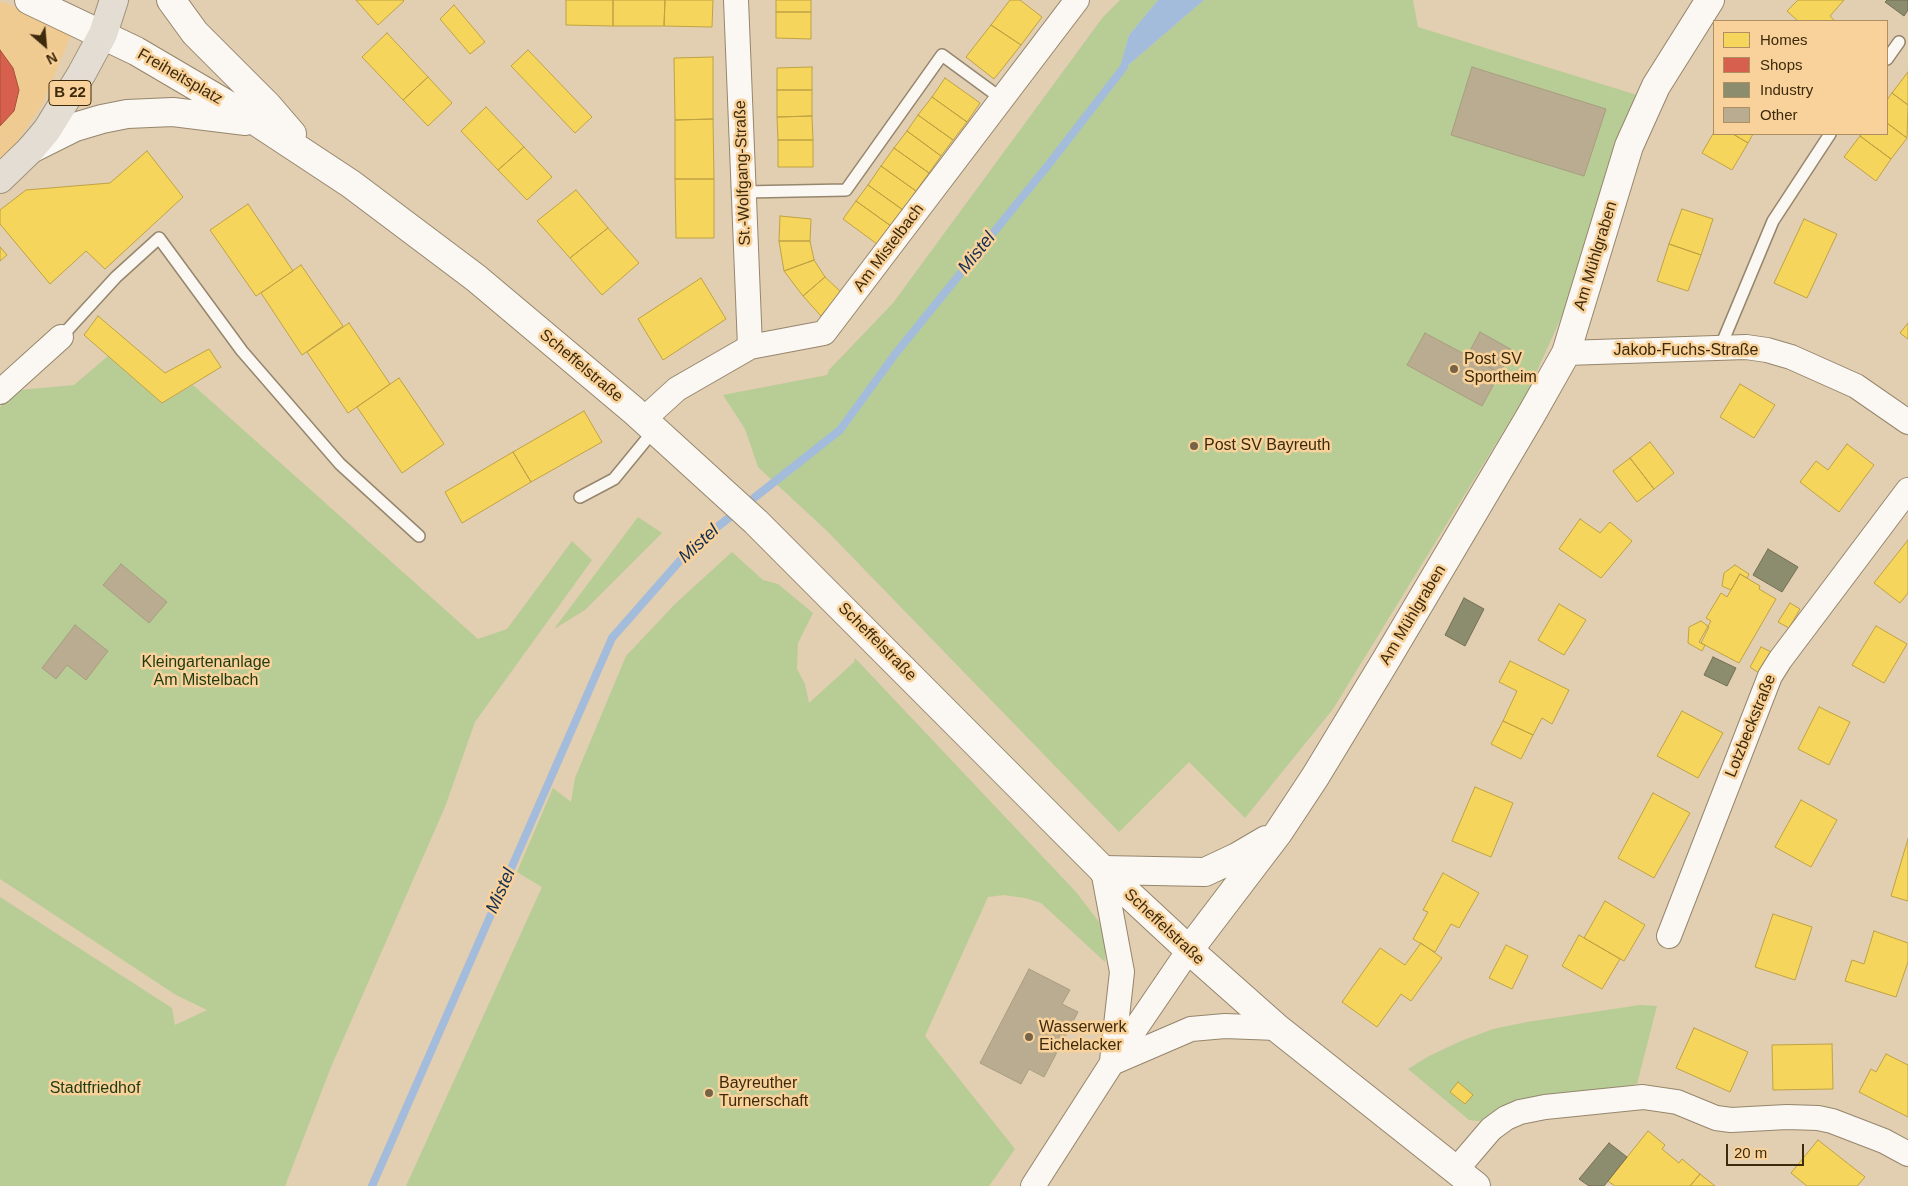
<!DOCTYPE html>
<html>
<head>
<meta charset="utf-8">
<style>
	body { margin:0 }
	#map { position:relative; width:1908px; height:1186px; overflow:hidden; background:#e2ceb0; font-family:Arial,sans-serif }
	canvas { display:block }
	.legend { position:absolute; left:1713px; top:20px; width:175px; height:115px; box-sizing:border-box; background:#f8d29a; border:1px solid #ad8f61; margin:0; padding:6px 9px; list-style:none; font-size:15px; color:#3d2a0c }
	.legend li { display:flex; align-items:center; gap:10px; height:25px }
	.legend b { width:25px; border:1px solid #ad8f61 }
	.north { position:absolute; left:20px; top:20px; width:50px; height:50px; -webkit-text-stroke:4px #f8d29a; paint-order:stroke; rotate:153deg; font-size:14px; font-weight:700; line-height:20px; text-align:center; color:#3d2a0c }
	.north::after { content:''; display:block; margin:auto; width:18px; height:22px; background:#3d2a0c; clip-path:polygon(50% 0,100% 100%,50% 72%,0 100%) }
	.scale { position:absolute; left:1726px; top:1144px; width:78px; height:22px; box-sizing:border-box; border:2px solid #3d2a0c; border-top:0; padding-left:6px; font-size:15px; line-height:18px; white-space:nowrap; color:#3d2a0c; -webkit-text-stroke:4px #f8d29a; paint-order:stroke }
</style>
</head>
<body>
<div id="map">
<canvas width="1908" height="1186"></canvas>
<ul class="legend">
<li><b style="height:14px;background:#f6d55c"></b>Homes</li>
<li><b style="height:14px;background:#d6604d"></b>Shops</li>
<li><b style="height:14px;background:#8c8c6e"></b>Industry</li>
<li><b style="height:14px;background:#b9ac90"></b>Other</li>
</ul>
<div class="north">N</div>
<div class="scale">20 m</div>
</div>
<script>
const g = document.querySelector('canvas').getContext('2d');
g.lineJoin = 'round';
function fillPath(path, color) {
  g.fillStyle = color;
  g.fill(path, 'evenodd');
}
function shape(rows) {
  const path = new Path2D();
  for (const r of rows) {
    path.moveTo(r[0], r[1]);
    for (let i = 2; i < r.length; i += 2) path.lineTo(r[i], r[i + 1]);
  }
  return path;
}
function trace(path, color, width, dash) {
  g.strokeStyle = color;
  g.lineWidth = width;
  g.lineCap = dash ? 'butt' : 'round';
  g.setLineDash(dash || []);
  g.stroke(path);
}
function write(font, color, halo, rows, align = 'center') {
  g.font = font + ' Arial,sans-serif';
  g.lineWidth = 5;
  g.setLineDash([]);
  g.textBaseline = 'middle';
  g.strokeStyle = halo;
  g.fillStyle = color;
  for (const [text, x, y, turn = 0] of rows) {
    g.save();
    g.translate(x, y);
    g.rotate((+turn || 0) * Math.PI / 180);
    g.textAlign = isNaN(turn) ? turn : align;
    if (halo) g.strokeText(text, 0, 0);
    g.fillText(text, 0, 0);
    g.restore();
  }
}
const built = shape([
	[0,1,73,30,42,105,13,147,0,159]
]);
const green = shape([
	[1120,0,1158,0,1129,35,1119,73,1204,0,1413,0,1418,27,1640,96,1566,307,1527,393,1333,709,1245,818,1189,762,1119,832,826,530,758,467,745,429,723,395,827,375,829,370,893,303,1103,17],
	[108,356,162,403,193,385,478,639,507,629,572,541,592,560,475,722,445,807,331,1067,285,1186,0,1186,0,897,172,1008,175,1025,207,1010,176,995,0,879,0,407,19,390,74,385],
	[638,517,662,533,585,610,554,629],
	[732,552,763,580,778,584,813,613,798,643,797,669,805,684,809,703,854,662,855,658,1076,892,1099,922,1106,946,1105,962,1041,903,1025,898,1004,895,988,897,925,1036,1015,1149,989,1186,406,1186,542,887,517,872,553,788,571,802,575,778,626,656,676,603],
	[1640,1005,1657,1006,1637,1084,1511,1106,1487,1120,1478,1121,1469,1120,1408,1069,1429,1056,1461,1041,1493,1029,1527,1022]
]);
const water = shape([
	[1158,0,1204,0,1118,74,1129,35]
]);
const homes = shape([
	[356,0,403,0,404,1,378,25,356,0],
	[566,0,613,0,613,26,566,25,566,0],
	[613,0,665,0,664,26,613,26,613,0],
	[665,0,713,0,712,27,664,26,665,0],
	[776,0,811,0,811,12,776,12,776,0],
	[1010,0,1020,0,1042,17,1021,45,991,25,1010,0],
	[1798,0,1844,0,1830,16,1835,21,1798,21,1787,11,1798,0],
	[454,5,485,42,470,54,440,19,454,5],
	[776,12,811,12,811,39,776,38,776,12],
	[991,25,1021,45,994,79,966,57,991,25],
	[387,33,428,77,403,100,362,57,387,33],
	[528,50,592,117,575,133,511,66,528,50],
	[713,57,713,119,675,120,674,58,713,57],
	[812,67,812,90,777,90,777,68,812,67],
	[1908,72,1908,105,1892,93,1908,72],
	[428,77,452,103,428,126,403,100,428,77],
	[945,78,980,103,967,122,932,97,945,78],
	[777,90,812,90,812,116,777,117,777,90],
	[1892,93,1908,105,1907,138,1887,123,1887,100,1892,93],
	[932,97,967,122,953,140,918,115,932,97],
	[486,107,524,147,498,170,461,131,486,107],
	[918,115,953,140,941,156,907,131,918,115],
	[812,116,813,140,778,140,777,117,812,116],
	[713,119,714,179,675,179,675,120,713,119],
	[1887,123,1907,138,1891,159,1860,136,1862,134,1887,134,1887,123],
	[907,131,941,156,929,173,894,148,907,131],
	[1714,132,1714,134,1733,134,1748,143,1732,170,1702,153,1714,132],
	[1733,134,1753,134,1748,143,1733,134],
	[1860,136,1891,159,1876,181,1844,157,1860,136],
	[778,140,813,140,813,167,778,167,778,140],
	[524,147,552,177,527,200,498,170,524,147],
	[894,148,929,173,916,191,881,166,894,148],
	[147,151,183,197,105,269,86,251,50,284,0,224,0,210,26,190,110,183,147,151],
	[881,166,916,191,903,210,868,185,881,166],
	[675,179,714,179,714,238,676,238,675,179],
	[868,185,903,210,891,226,856,201,868,185],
	[576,190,608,228,570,258,537,221,576,190],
	[856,201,891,226,877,244,843,219,856,201],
	[248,204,293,271,256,296,210,230,248,204],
	[1682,209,1713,219,1701,255,1669,244,1682,209],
	[780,216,811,219,810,241,779,241,780,216],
	[1804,219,1837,234,1807,298,1774,283,1804,219],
	[608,228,639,263,602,295,570,258,608,228],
	[779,241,810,241,814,260,784,271,779,241],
	[1669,244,1701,255,1688,291,1657,281,1669,244],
	[0,247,7,255,0,261,0,247],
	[814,260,825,277,803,296,784,271,814,260],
	[301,265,343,326,302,355,261,293,301,265],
	[825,277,841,292,821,316,803,296,825,277],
	[701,278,726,319,663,360,638,319,701,278],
	[98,316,165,373,209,349,221,367,162,403,84,335,98,316],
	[349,323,390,384,348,413,307,352,349,323],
	[1908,323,1908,339,1900,333,1908,323],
	[399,378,444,444,402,473,357,407,399,378],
	[1740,384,1775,405,1754,438,1720,417,1740,384],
	[584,411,602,442,531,482,513,452,584,411],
	[1650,442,1674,473,1654,489,1630,458,1650,442],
	[1847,444,1874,465,1839,512,1800,482,1816,461,1828,470,1847,444],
	[513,452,531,482,462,523,445,492,513,452],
	[1630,458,1654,489,1637,502,1613,471,1630,458],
	[1580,519,1600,533,1610,522,1632,541,1601,578,1559,549,1580,519],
	[1908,540,1908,593,1900,603,1874,583,1908,540],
	[1735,565,1749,574,1747,578,1740,574,1731,590,1722,586,1724,573,1735,565],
	[1740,574,1760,586,1759,589,1776,599,1739,663,1699,642,1711,621,1706,618,1721,593,1727,597,1740,574],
	[1790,603,1800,609,1789,628,1778,622,1790,603],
	[1559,604,1586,620,1564,655,1538,640,1559,604],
	[1701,621,1709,627,1701,643,1705,645,1702,651,1688,643,1689,627,1701,621],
	[1876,626,1907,644,1884,683,1852,665,1876,626],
	[1761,647,1771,652,1759,673,1750,667,1761,647],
	[1510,661,1569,690,1552,724,1542,718,1533,735,1503,721,1517,691,1499,682,1510,661],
	[1819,707,1850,722,1829,765,1798,749,1819,707],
	[1682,711,1723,733,1698,778,1657,756,1682,711],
	[1503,721,1533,735,1521,759,1491,744,1503,721],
	[1475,787,1513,803,1491,857,1452,841,1475,787],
	[1653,793,1690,813,1654,878,1618,858,1653,793],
	[1801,800,1837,820,1811,867,1775,847,1801,800],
	[1908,839,1908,901,1891,896,1908,839],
	[1443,873,1479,893,1459,928,1451,924,1435,952,1413,939,1428,912,1423,910,1443,873],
	[1605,901,1645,925,1624,961,1584,938,1605,901],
	[1773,914,1812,927,1795,980,1755,967,1773,914],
	[1874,931,1908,943,1908,962,1896,997,1845,981,1852,960,1864,964,1874,931],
	[1579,935,1620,959,1602,989,1562,966,1579,935],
	[1421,943,1442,958,1411,1001,1401,994,1377,1027,1342,1002,1380,948,1405,965,1421,943],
	[1506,945,1528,956,1512,989,1489,978,1506,945],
	[1694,1028,1748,1052,1730,1092,1676,1068,1694,1028],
	[1832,1044,1833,1089,1773,1090,1772,1045,1832,1044],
	[1886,1054,1908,1065,1908,1117,1859,1092,1871,1069,1876,1072,1886,1054],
	[1458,1082,1473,1095,1465,1104,1450,1092,1458,1082],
	[1648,1131,1665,1145,1662,1149,1679,1163,1682,1159,1700,1174,1690,1186,1615,1186,1608,1181,1648,1131],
	[1818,1140,1865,1177,1857,1186,1807,1186,1791,1173,1818,1140],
	[1700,1174,1715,1186,1690,1186,1700,1174]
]);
const shops = shape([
	[0,50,13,68,19,90,14,111,0,126,0,50]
]);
const industry = shape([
	[1887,0,1908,0,1908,10,1904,16,1885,2,1887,0],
	[1768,549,1798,567,1782,592,1753,575,1768,549],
	[1464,598,1484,609,1465,646,1445,635,1464,598],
	[1713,657,1736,668,1727,686,1704,675,1713,657],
	[1609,1143,1627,1157,1604,1186,1589,1186,1579,1179,1609,1143]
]);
const stream = shape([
	[372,1186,612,638,692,547,840,430,896,353,1049,164,1124,67]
]);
const building = shape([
	[1472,67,1606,109,1584,176,1451,135,1472,67],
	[1480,332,1512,350,1500,373,1467,356,1480,332],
	[1425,333,1500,373,1482,406,1407,365,1425,333],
	[121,564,167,602,149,623,103,585,121,564],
	[75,625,108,651,86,680,67,665,56,679,42,668,75,625],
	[1029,969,1070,990,1062,1004,1078,1012,1044,1077,1029,1069,1021,1084,980,1063,1029,969]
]);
const service = shape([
	[1887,59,1899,42],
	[744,192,846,190,942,55,1002,99],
	[61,337,116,277,159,238,242,351,340,464,419,536],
	[1720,348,1773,221,1830,134],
	[580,497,614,479,655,429]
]);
const minor = shape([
	[736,0,750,347],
	[1566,353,1746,347,1767,350,1791,357,1856,386,1908,422],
	[0,392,61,337],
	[644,419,677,389,750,347,824,333,1077,0],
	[1103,870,1122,972,1112,1061],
	[1669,936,1770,676,1780,660,1908,490],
	[1112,1063,1191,1029,1225,1026,1277,1028],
	[1456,1170,1491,1129,1506,1118,1520,1112,1545,1107,1643,1097,1677,1102,1716,1118,1731,1120,1787,1117,1818,1118,1832,1121,1884,1141,1908,1154],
	[1033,1186,1112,1063,1189,950]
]);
const tertiary = shape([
	[1103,870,1205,872,1237,857,1266,840],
	[1189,950,1278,833,1315,777,1386,660,1531,415,1566,353,1629,146,1656,86,1710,0]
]);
const secondary = shape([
	[29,0,136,51,257,122,351,184,476,278,633,410,756,522,1103,870,1189,950,1277,1028,1476,1186],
	[171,0,195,33,267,105,292,134],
	[31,149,75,127,102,119,127,114,173,112,246,121]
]);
const primary = shape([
	[0,179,31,149,47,130,82,73,103,34,114,0]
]);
const markers = [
	[1454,369,5,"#776345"],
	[1194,446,5,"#776345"],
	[1029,1037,5,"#776345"],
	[709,1093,5,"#776345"]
];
const shields = [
	[70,93,42]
];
const shieldNames = [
	["B 22",70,93]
];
const streetNames = [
	["Freiheitsplatz",180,77,30],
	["St.-Wolfgang-Straße",743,173,-92],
	["Am Mistelbach",889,248,-53],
	["Am Mühlgraben",1596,256,-73],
	["Jakob-Fuchs-Straße",1686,351],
	["Scheffelstraße",581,366,40],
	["Am Mühlgraben",1413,615,-59],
	["Scheffelstraße",877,642,45],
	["Lotzbeckstraße",1751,726,-68],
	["Scheffelstraße",1164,927,43]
];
const poiNames = [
	["Post SV",1464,360],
	["Sportheim",1464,378],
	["Post SV Bayreuth",1204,446],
	["Wasserwerk",1039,1028],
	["Eichelacker",1039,1046],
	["Bayreuther",719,1084],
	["Turnerschaft",719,1102]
];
const parkNames = [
	["Kleingartenanlage",206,663],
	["Am Mistelbach",206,681],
	["Stadtfriedhof",95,1089]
];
const waterNames = [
	["Mistel",977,253,-51],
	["Mistel",699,544,-42],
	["Mistel",501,891,-66]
];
fillPath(built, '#f0cb91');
fillPath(green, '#b8cc96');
fillPath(water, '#a4bcdb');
fillPath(homes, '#f6d55c');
trace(homes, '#bea244', 1);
fillPath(shops, '#d6604d');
trace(shops, '#a8503a', 1);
fillPath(industry, '#8c8c6e');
trace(industry, '#746f51', 1);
trace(stream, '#a4bcdb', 8);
fillPath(building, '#b9ac90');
trace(building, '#aa9d80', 1);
trace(service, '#95866d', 14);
trace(minor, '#95866d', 26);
trace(tertiary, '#95866d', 30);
trace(secondary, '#95866d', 30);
trace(primary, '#a19278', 30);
trace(service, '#fbf8f3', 11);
trace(minor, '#fbf8f3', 24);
trace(tertiary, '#fbf8f3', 28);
trace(secondary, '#fbf8f3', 28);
trace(primary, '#e4ddd4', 28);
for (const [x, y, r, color] of markers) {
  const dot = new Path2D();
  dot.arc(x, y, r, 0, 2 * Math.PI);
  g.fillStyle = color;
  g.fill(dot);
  trace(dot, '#f8d29a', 2);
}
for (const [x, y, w] of shields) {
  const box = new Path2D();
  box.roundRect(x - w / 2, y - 12.5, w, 25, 4);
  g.fillStyle = '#f8d29a';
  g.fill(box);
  trace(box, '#3d2a0c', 1);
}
write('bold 15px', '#3d2a0c', null, shieldNames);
write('16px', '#3d2a0c', '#f8d29a', streetNames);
write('16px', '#3d2a0c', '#f8d29a', poiNames, 'left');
write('16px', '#1d3a10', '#f8d29a', parkNames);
write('italic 18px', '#132e53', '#f8d29a', waterNames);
</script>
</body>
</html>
